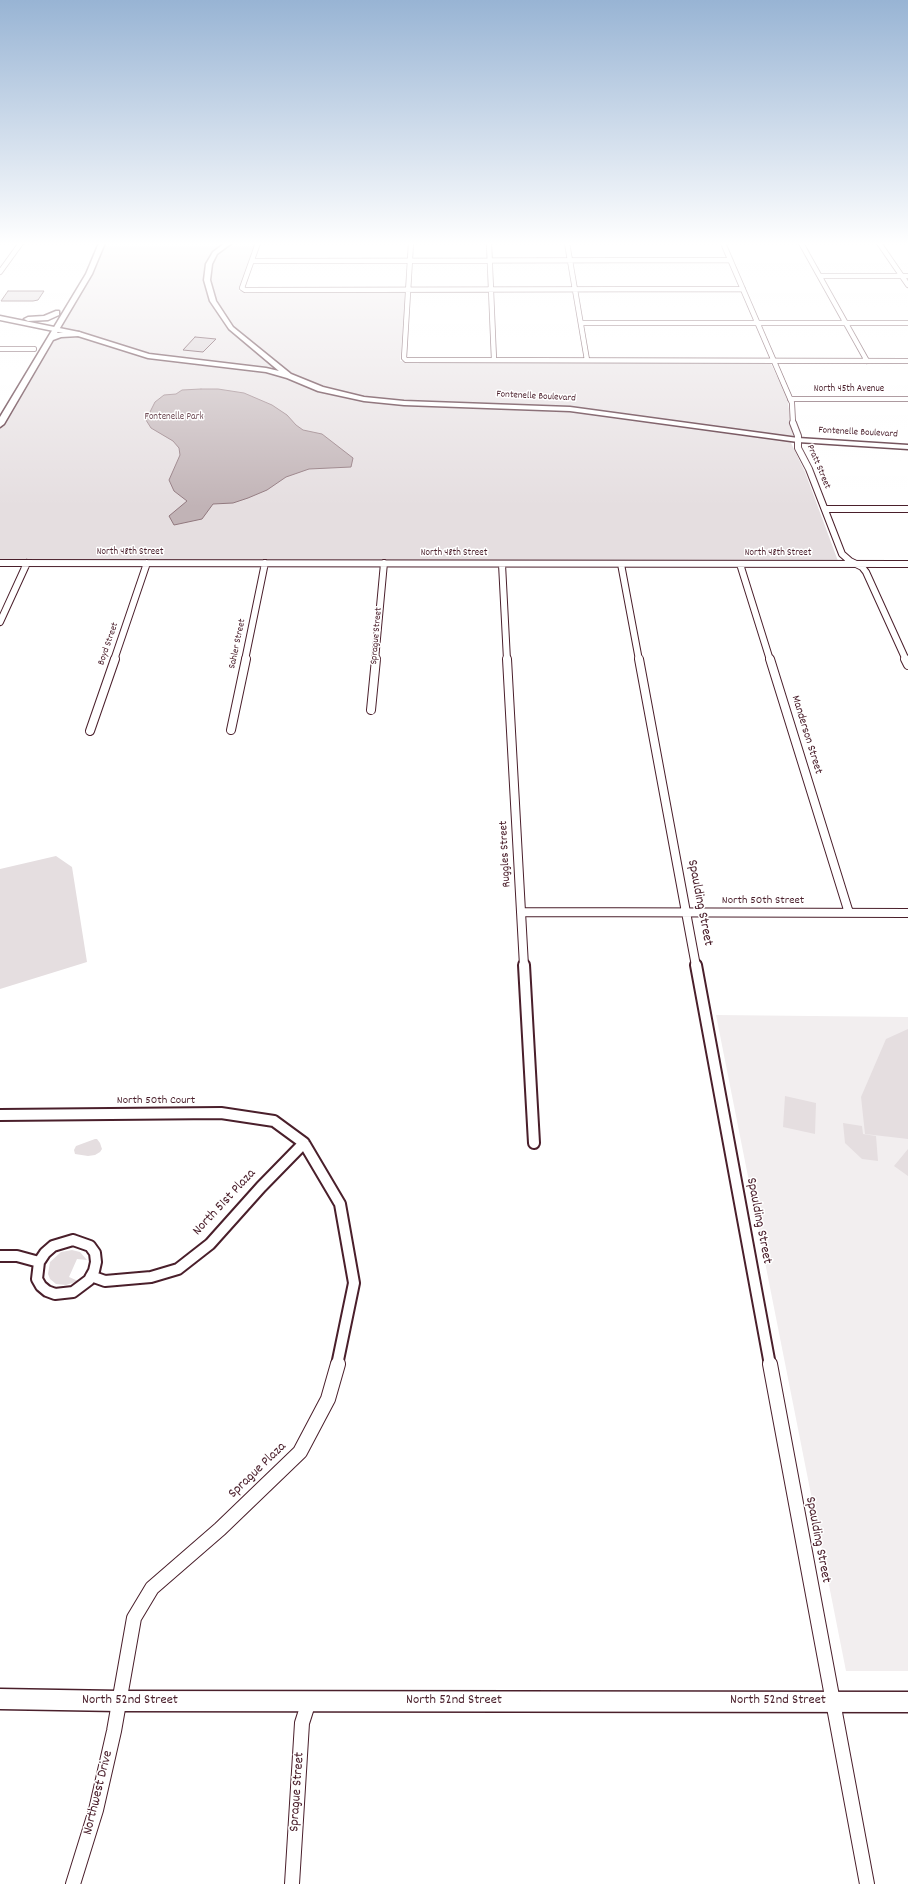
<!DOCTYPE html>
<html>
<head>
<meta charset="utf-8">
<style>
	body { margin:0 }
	canvas { display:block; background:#fff }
</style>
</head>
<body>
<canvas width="908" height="1884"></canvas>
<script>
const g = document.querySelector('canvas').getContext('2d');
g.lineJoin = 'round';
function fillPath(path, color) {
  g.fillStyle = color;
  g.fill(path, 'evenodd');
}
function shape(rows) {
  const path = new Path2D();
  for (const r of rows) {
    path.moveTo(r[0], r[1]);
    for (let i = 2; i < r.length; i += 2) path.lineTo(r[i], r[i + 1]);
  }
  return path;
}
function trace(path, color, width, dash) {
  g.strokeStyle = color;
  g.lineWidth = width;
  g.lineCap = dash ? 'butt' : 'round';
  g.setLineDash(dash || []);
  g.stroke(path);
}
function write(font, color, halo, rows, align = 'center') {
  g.font = font + ' Dekko,sans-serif';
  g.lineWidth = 3;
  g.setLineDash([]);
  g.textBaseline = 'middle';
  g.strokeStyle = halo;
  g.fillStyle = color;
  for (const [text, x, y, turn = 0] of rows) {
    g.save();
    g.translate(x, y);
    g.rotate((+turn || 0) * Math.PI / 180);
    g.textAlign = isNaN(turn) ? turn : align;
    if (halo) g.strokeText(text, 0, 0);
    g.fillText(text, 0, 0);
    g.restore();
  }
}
const built = shape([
	[716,1015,908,1017,908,1671,846,1671]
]);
const green = shape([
	[105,243,255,243,239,291,404,291,406,293,400,361,771,364,787,397,793,435,791,443,805,472,838,561,0,561,0,427,9,414,12,413,90,279,92,273,95,271],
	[56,856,72,867,87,962,0,989,0,869],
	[908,1029,908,1139,865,1134,861,1097,886,1039],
	[785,1096,816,1103,815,1134,783,1127],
	[843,1123,862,1126,863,1134,876,1136,878,1161,862,1159,845,1143],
	[95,1139,97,1139,100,1143,102,1149,100,1152,95,1155,88,1156,75,1154,74,1150,76,1146],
	[908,1149,908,1176,894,1166],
	[72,1250,80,1252,87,1260,77,1259,69,1277,78,1281,66,1285,56,1284,50,1279,48,1274,50,1262,61,1252]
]);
const water = shape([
	[201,389,218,389,244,393,272,405,287,415,296,425,303,430,322,434,353,458,351,467,309,469,286,477,267,490,248,498,233,503,213,504,202,519,174,525,169,516,187,501,174,491,169,480,180,455,179,448,173,441,151,428,146,420,155,402,164,395,176,394,182,390,201,389]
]);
const building = shape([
	[8,291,44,291,38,300,33,301,1,301,8,291],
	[195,337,216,339,203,352,183,350,195,337]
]);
const streetFar4 = shape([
	[258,243,242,288,245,290,743,289],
	[411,243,404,358,406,360,908,361],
	[489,243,494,360],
	[567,243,587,360],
	[723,243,792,403,793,424],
	[801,243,867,361],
	[879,243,908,285],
	[252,261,730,260],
	[0,272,21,243],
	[820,276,908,276],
	[581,323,908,323],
	[0,349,34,349],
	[790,399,908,399]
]);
const streetFar3 = shape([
	[793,423,798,436,798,448,809,469,842,554,850,561,862,567,866,572,906,660],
	[825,509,908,509],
	[0,563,908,564],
	[502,564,507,660],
	[621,564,639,660],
	[740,564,770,660],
	[0,622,27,563],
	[114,660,147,563],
	[245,660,265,563],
	[375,660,384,563]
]);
const streetFar2 = shape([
	[507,659,524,966],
	[639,659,696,966],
	[770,659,849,913],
	[905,659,908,665],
	[371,710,376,659],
	[231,730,246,659],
	[90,731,115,659],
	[521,912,908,913]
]);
const streetFar1 = shape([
	[524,965,534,1143],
	[696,965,770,1365],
	[0,1115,221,1113,274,1121,304,1143,340,1204,354,1283,337,1365],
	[73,1240,90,1246,95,1253,96,1262,94,1271,89,1280,73,1292,55,1294,47,1291,41,1286,37,1279,39,1262,45,1253,53,1246,73,1240],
	[0,1256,17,1256,39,1262],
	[91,1276,105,1281,151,1277,178,1269,210,1244,261,1187,304,1143]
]);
const street = shape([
	[770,1364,867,1884],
	[73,1884,96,1810,114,1731,134,1618,152,1588,220,1529,300,1452,328,1399,338,1364],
	[292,1884,302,1723,309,1701]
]);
const secondary = shape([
	[225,243,232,243,217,254,212,264,210,280,216,301,233,327,291,374,323,387,364,397,404,401,570,407,798,438,908,445,908,449,798,442,570,411,404,405,364,401,318,391,287,378,266,372,148,358,78,336,0,320,0,316,79,332,149,354,266,368,279,371,229,329,210,301,204,280,206,264,213,252,225,243],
	[0,1689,118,1691,908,1692,908,1712,118,1711,0,1709,0,1689]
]);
const primary = shape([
	[99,243,105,243,92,274,57,333,79,332,83,334,79,336,61,337,53,340,4,424,0,427,0,417,86,274,99,243],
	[56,311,59,311,59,315,48,320,28,321,24,319,28,317,44,316,56,311]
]);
const farStreetnames = [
	["North 45th Avenue",849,390],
	["Fontenelle Boulevard",536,397,3],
	["Fontenelle Boulevard",858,433,3],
	["Pratt Street",818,467,67],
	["North 48th Street",130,553],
	["North 48th Street",454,554],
	["North 48th Street",778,554],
	["Sprague Street",377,636,-85],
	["Boyd Street",109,644,-71],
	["Sahler Street",238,644,-78]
];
const farParknames = [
	["Fontenelle Park",174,418]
];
const streetNames = [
	["Manderson Street",806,735,73],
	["Ruggles Street",506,854,-93],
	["North 50th Street",763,901],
	["North 50th Court",156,1101]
];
const nearStreetnames = [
	["Spaulding Street",699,903,79],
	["North 51st Plaza",225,1203,-47],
	["Spaulding Street",758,1221,79],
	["Sprague Plaza",258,1471,-44],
	["Spaulding Street",817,1540,79],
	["North 52nd Street",130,1701],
	["North 52nd Street",454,1701],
	["North 52nd Street",778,1701],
	["Sprague Street",298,1792,-86],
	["Northwest Drive",99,1793,-76]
];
fillPath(built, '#f2eeef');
fillPath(green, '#e5dee0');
fillPath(water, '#c1b3b6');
trace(water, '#91787e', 1);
fillPath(building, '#d2c7cb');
trace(building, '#4a1f2b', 1);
trace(streetFar4, '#4a1f2b', 6);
trace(streetFar3, '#4a1f2b', 8);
trace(streetFar2, '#4a1f2b', 10);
trace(streetFar1, '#4a1f2b', 14);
trace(street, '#4a1f2b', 16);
trace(secondary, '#4a1f2b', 3);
trace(primary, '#4a1f2b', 3);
trace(streetFar4, '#fff', 4.5);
trace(streetFar3, '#fff', 6);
trace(streetFar2, '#fff', 8);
trace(streetFar1, '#fff', 10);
trace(street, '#fff', 14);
fillPath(secondary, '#fff');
fillPath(primary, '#fff');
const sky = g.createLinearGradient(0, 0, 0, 507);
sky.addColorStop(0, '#98b4d4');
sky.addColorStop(0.48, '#fff');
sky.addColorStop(1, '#ffffff00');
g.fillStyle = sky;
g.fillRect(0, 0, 908, 507);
write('10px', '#4a1f2b', '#fff', farStreetnames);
write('10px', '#714f58', '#fff', farParknames);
write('12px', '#4a1f2b', '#fff', streetNames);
write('14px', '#4a1f2b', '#fff', nearStreetnames);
</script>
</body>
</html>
